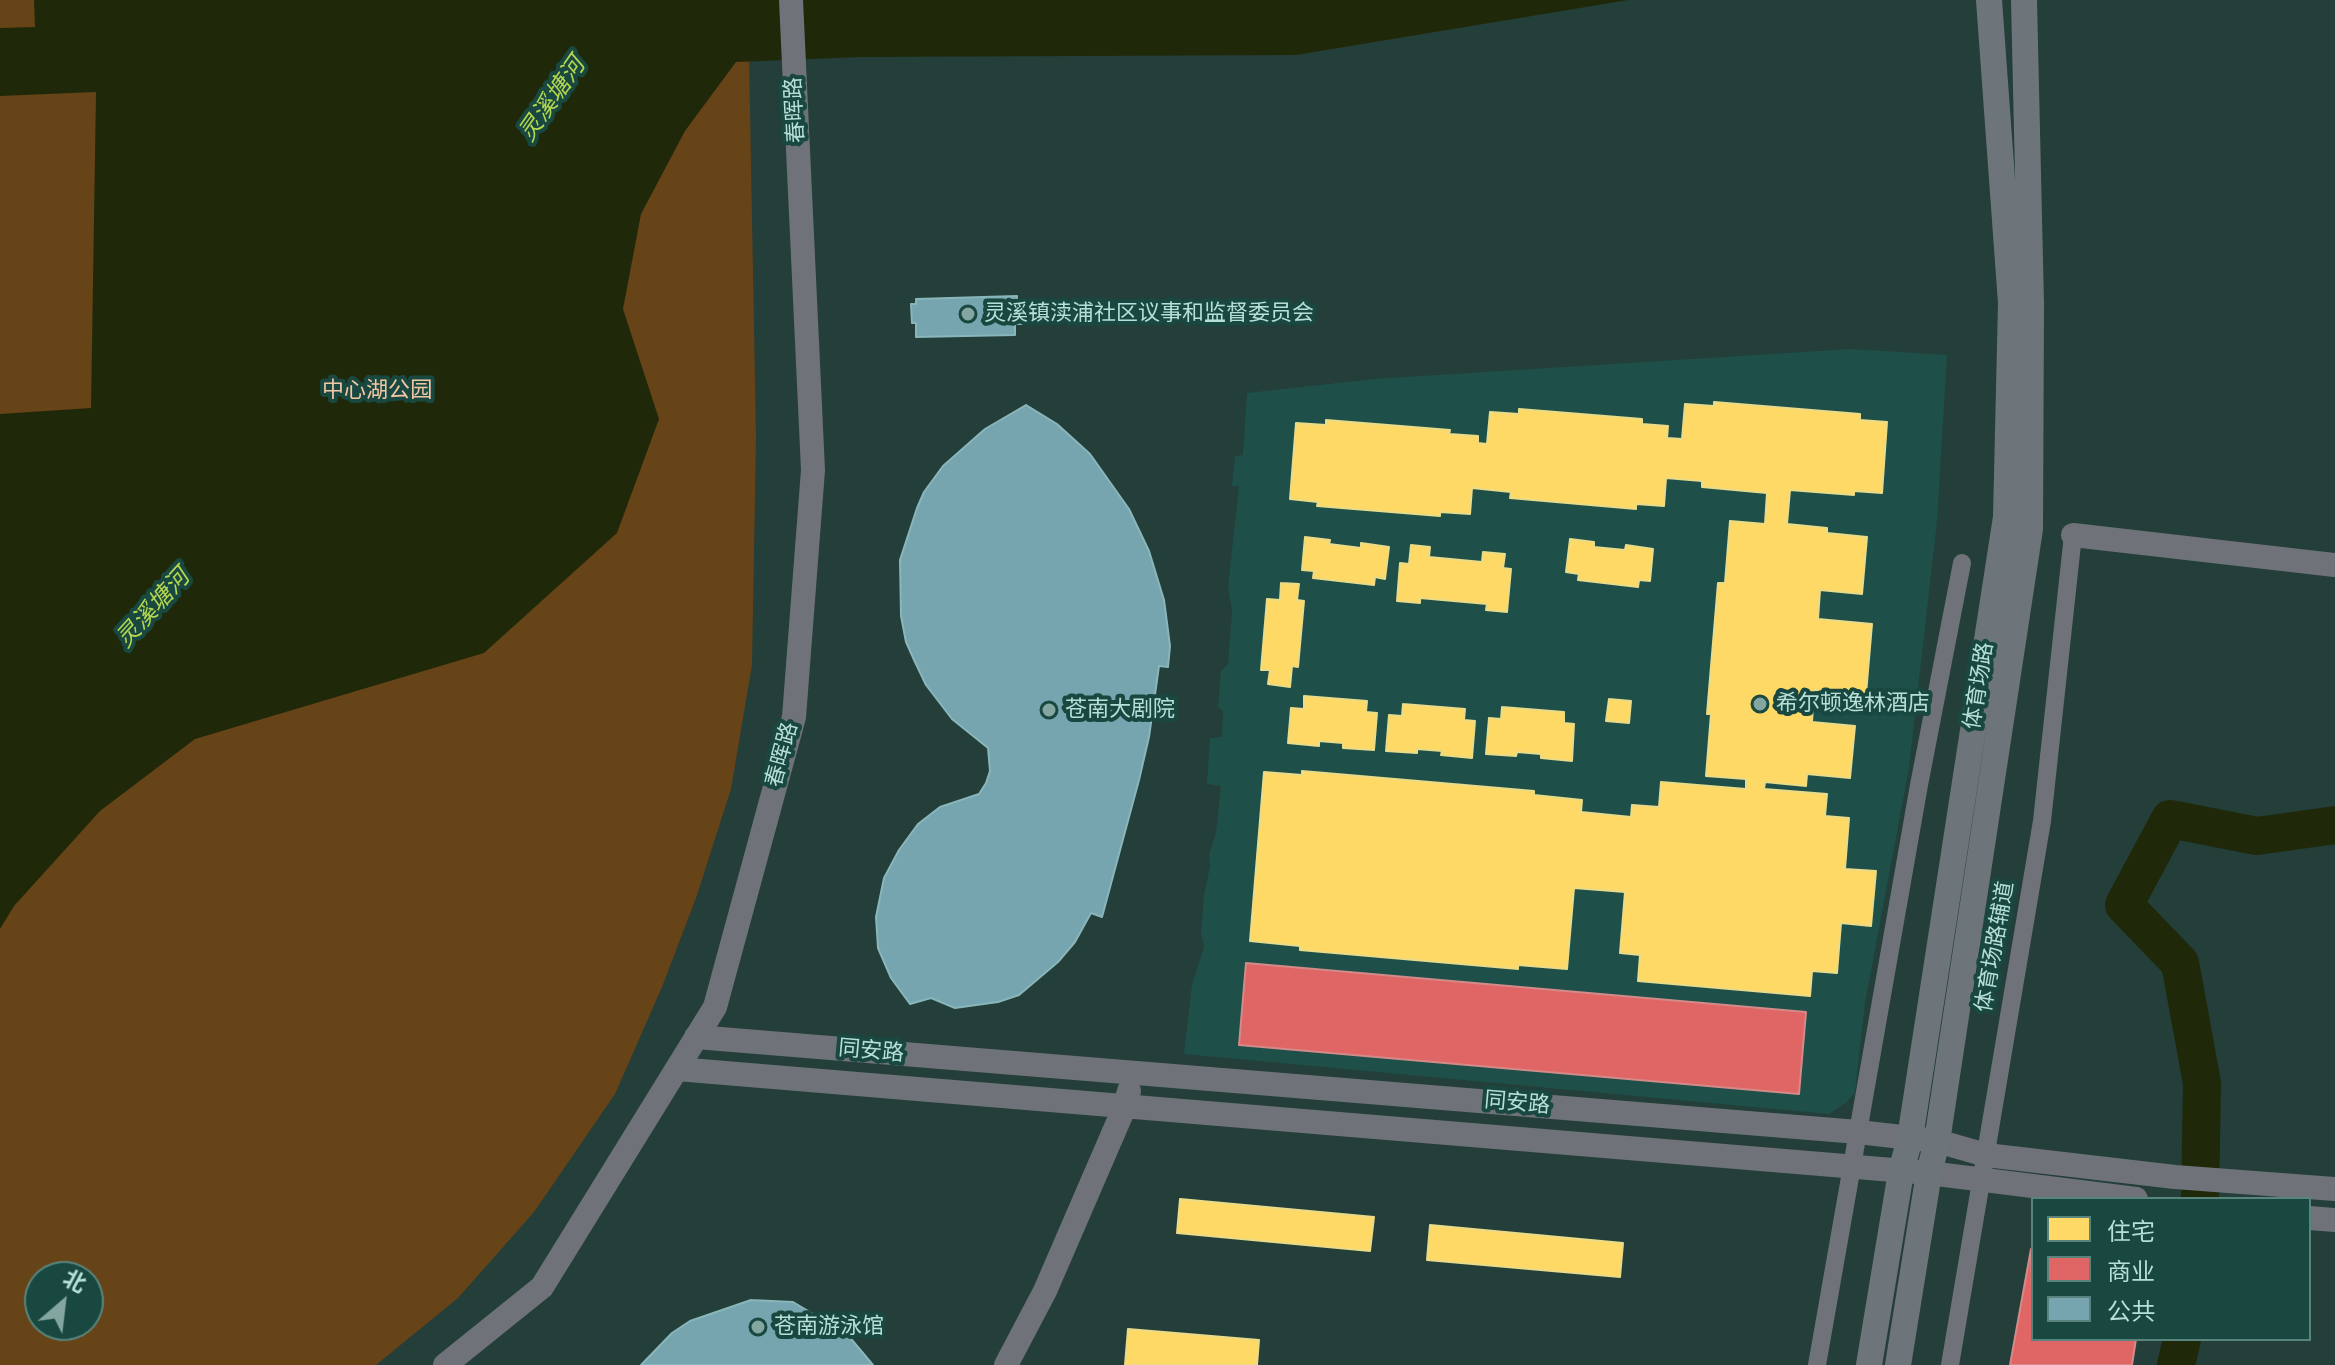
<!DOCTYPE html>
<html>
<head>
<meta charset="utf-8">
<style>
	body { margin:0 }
	#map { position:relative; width:2335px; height:1365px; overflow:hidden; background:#243e39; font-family:Roboto,"Noto Sans SC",sans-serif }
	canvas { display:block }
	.legend { position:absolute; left:2031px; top:1197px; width:280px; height:144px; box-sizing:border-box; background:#194841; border:2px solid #58847d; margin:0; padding:10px 14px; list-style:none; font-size:24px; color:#b6dfd7 }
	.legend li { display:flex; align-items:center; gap:16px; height:40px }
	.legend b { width:40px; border:2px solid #58847d }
	.north { position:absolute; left:24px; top:1261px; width:80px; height:80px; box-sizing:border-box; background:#194841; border:2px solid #58847d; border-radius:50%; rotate:28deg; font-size:22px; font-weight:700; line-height:32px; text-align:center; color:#b6dfd7 }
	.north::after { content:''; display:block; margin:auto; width:28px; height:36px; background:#83a7a0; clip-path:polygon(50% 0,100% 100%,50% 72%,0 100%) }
</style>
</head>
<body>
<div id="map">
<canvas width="2335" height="1365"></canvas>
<ul class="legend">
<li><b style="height:22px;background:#ffd966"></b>住宅</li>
<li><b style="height:22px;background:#e06666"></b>商业</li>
<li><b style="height:22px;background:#76a5af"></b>公共</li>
</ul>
<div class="north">北</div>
</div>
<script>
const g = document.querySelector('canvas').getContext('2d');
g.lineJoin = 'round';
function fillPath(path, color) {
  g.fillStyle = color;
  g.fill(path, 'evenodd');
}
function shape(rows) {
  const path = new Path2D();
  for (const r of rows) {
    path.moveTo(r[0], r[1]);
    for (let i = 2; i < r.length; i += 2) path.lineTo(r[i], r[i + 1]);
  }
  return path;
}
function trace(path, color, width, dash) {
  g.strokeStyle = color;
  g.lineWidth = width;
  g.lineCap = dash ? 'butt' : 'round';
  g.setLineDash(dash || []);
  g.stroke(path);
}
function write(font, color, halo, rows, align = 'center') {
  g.font = font + ' Roboto,"Noto Sans SC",sans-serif';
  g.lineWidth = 8;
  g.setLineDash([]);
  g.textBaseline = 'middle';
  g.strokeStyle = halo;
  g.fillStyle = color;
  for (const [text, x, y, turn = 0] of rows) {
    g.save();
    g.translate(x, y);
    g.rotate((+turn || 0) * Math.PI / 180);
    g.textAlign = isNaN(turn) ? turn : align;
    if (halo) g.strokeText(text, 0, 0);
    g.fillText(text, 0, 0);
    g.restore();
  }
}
const built = shape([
	[1851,349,1947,355,1937,521,1909,768,1865,1003,1855,1092,1847,1102,1829,1114,1184,1054,1192,985,1204,947,1201,932,1204,896,1210,866,1209,855,1216,833,1221,786,1207,784,1210,738,1222,737,1223,711,1218,707,1221,671,1228,664,1232,611,1228,587,1239,486,1232,486,1235,456,1243,455,1247,393,1374,379]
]);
const green = shape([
	[0,0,748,0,756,437,752,665,731,789,696,898,662,987,615,1094,534,1212,458,1298,376,1365,0,1365],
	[40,1277,88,1277,88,1325,40,1325]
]);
const water = shape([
	[34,0,1628,0,1296,55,861,57,736,62,685,131,641,214,623,309,659,419,617,533,484,653,195,739,100,811,14,906,0,929,0,414,91,408,96,92,0,96,0,28,35,27]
]);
const homes = shape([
	[1714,402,1860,414,1860,420,1887,422,1882,493,1854,491,1854,495,1790,490,1787,524,1827,528,1827,533,1867,537,1862,594,1820,590,1818,619,1872,624,1866,694,1814,690,1812,722,1855,726,1850,778,1807,774,1806,786,1765,782,1764,789,1827,794,1825,816,1849,818,1845,869,1876,871,1871,926,1841,923,1837,973,1812,971,1810,996,1638,981,1640,955,1620,953,1625,892,1574,888,1567,969,1518,965,1518,969,1300,950,1300,946,1250,941,1264,772,1302,775,1302,771,1534,791,1534,795,1582,800,1581,812,1631,817,1632,805,1659,807,1661,782,1746,789,1746,779,1706,776,1711,714,1707,714,1718,583,1725,583,1730,521,1765,524,1767,493,1702,487,1702,481,1666,478,1664,506,1636,504,1636,509,1510,498,1511,492,1472,488,1470,514,1440,512,1440,516,1317,506,1318,502,1290,499,1296,423,1326,425,1326,420,1450,430,1449,434,1478,436,1478,443,1487,444,1490,412,1519,414,1519,409,1642,419,1642,424,1668,426,1667,438,1682,439,1685,404,1714,406,1714,402],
	[1305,537,1330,540,1329,544,1361,548,1361,543,1389,547,1385,579,1375,577,1374,585,1313,578,1314,571,1302,570,1305,537],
	[1570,539,1594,542,1594,547,1625,550,1626,545,1653,549,1650,581,1639,580,1638,587,1578,580,1579,574,1566,572,1570,539],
	[1411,545,1430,547,1429,557,1482,562,1483,552,1505,554,1503,568,1511,569,1507,612,1486,610,1487,604,1420,598,1420,603,1397,601,1400,563,1409,564,1411,545],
	[1281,583,1299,584,1297,600,1304,601,1298,667,1292,666,1290,687,1268,684,1270,670,1261,670,1267,599,1280,600,1281,583],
	[1304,696,1367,701,1366,712,1377,713,1374,750,1343,748,1343,743,1319,741,1319,746,1288,743,1291,708,1304,709,1304,696],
	[1609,699,1631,701,1629,723,1606,721,1609,699],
	[1403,704,1465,709,1464,720,1475,721,1472,758,1441,755,1442,751,1417,749,1417,753,1386,751,1389,715,1402,716,1403,704],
	[1502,707,1564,712,1564,723,1574,724,1572,761,1541,758,1541,754,1517,752,1516,756,1486,754,1489,718,1501,719,1502,707],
	[1180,1199,1374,1217,1370,1251,1177,1233,1180,1199],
	[1430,1225,1623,1243,1620,1277,1427,1260,1430,1225],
	[1128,1329,1259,1340,1257,1365,1125,1365,1128,1329]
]);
const shops = shape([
	[1246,963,1806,1012,1799,1094,1239,1045,1246,963],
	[2031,1249,2033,1339,2136,1339,2132,1365,2010,1365,2031,1249]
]);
const public = shape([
	[1017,296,1017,304,1024,304,1025,324,1015,324,1015,335,916,337,916,323,912,323,911,304,916,304,916,299,1017,296],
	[1026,405,1057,424,1090,454,1129,509,1149,551,1164,600,1170,646,1168,667,1159,666,1149,737,1139,780,1102,917,1091,913,1075,942,1058,962,1019,995,998,1002,955,1008,931,998,910,1004,891,978,878,948,876,917,884,878,899,850,918,824,940,807,979,794,986,783,990,771,988,748,952,719,926,685,915,662,906,642,901,616,900,560,917,508,924,492,943,466,985,429,1026,405],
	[751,1300,793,1302,847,1334,873,1365,641,1365,672,1333,690,1321,751,1300]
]);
const river = shape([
	[2200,1199,2202,1083,2180,963,2124,905,2170,819,2257,836,2335,825],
	[2176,1365,2182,1339]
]);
const minor = shape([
	[1817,1365,1919,785,1962,563],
	[1950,1365,2042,821,2073,535]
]);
const tertiary = shape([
	[2073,535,2335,565],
	[696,1037,1858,1132,1937,1141,1986,1155,2175,1177,2335,1189],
	[677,1069,1929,1173,2136,1199],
	[2309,1218,2335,1220],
	[445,1365,542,1287,715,1007,794,717,813,470,791,0],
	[1006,1365,1045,1291,1125,1106,1129,1091]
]);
const secondary = shape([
	[1869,1365,1901,1172,1910,1138,2006,517,2011,303,1989,0],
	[1898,1365,1929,1173,1937,1141,2030,529,2031,304,2024,0]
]);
const markers = [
	[968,314,8,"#83a7a0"],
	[1760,704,8,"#83a7a0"],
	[1049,710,8,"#83a7a0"],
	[758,1327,8,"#83a7a0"]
];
const streetNames = [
	["春晖路",796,110,-93],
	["体育场路",1980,686,-81],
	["春晖路",783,755,-75],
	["体育场路辅道",1996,947,-80],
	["同安路",871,1052,5],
	["同安路",1517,1104,5]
];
const poiNames = [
	["灵溪镇渎浦社区议事和监督委员会",984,314],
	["希尔顿逸林酒店",1776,704],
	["苍南大剧院",1065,710],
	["苍南游泳馆",774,1327]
];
const parkNames = [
	["中心湖公园",377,391]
];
const waterNames = [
	["灵溪塘河",553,100,-55],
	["灵溪塘河",154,609,-48]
];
fillPath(built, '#1e5049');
fillPath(green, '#674318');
fillPath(water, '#1f290a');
fillPath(homes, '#ffd966');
trace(homes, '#e9db88', 2);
fillPath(shops, '#e06666');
trace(shops, '#d38a88', 2);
fillPath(public, '#76a5af');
trace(public, '#89b6bb', 2);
trace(river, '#1f290a', 38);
trace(minor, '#6f7379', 18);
trace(tertiary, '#6f7379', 24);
trace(secondary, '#6e757a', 26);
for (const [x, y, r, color] of markers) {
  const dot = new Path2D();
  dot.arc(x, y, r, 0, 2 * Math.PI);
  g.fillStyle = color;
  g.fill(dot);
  trace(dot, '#194841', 3);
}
write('22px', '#b6dfd7', '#194841', streetNames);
write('22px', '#b6dfd7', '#194841', poiNames, 'left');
write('22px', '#f1c7a4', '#194841', parkNames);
write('italic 24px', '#b5d74d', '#194841', waterNames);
</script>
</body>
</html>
